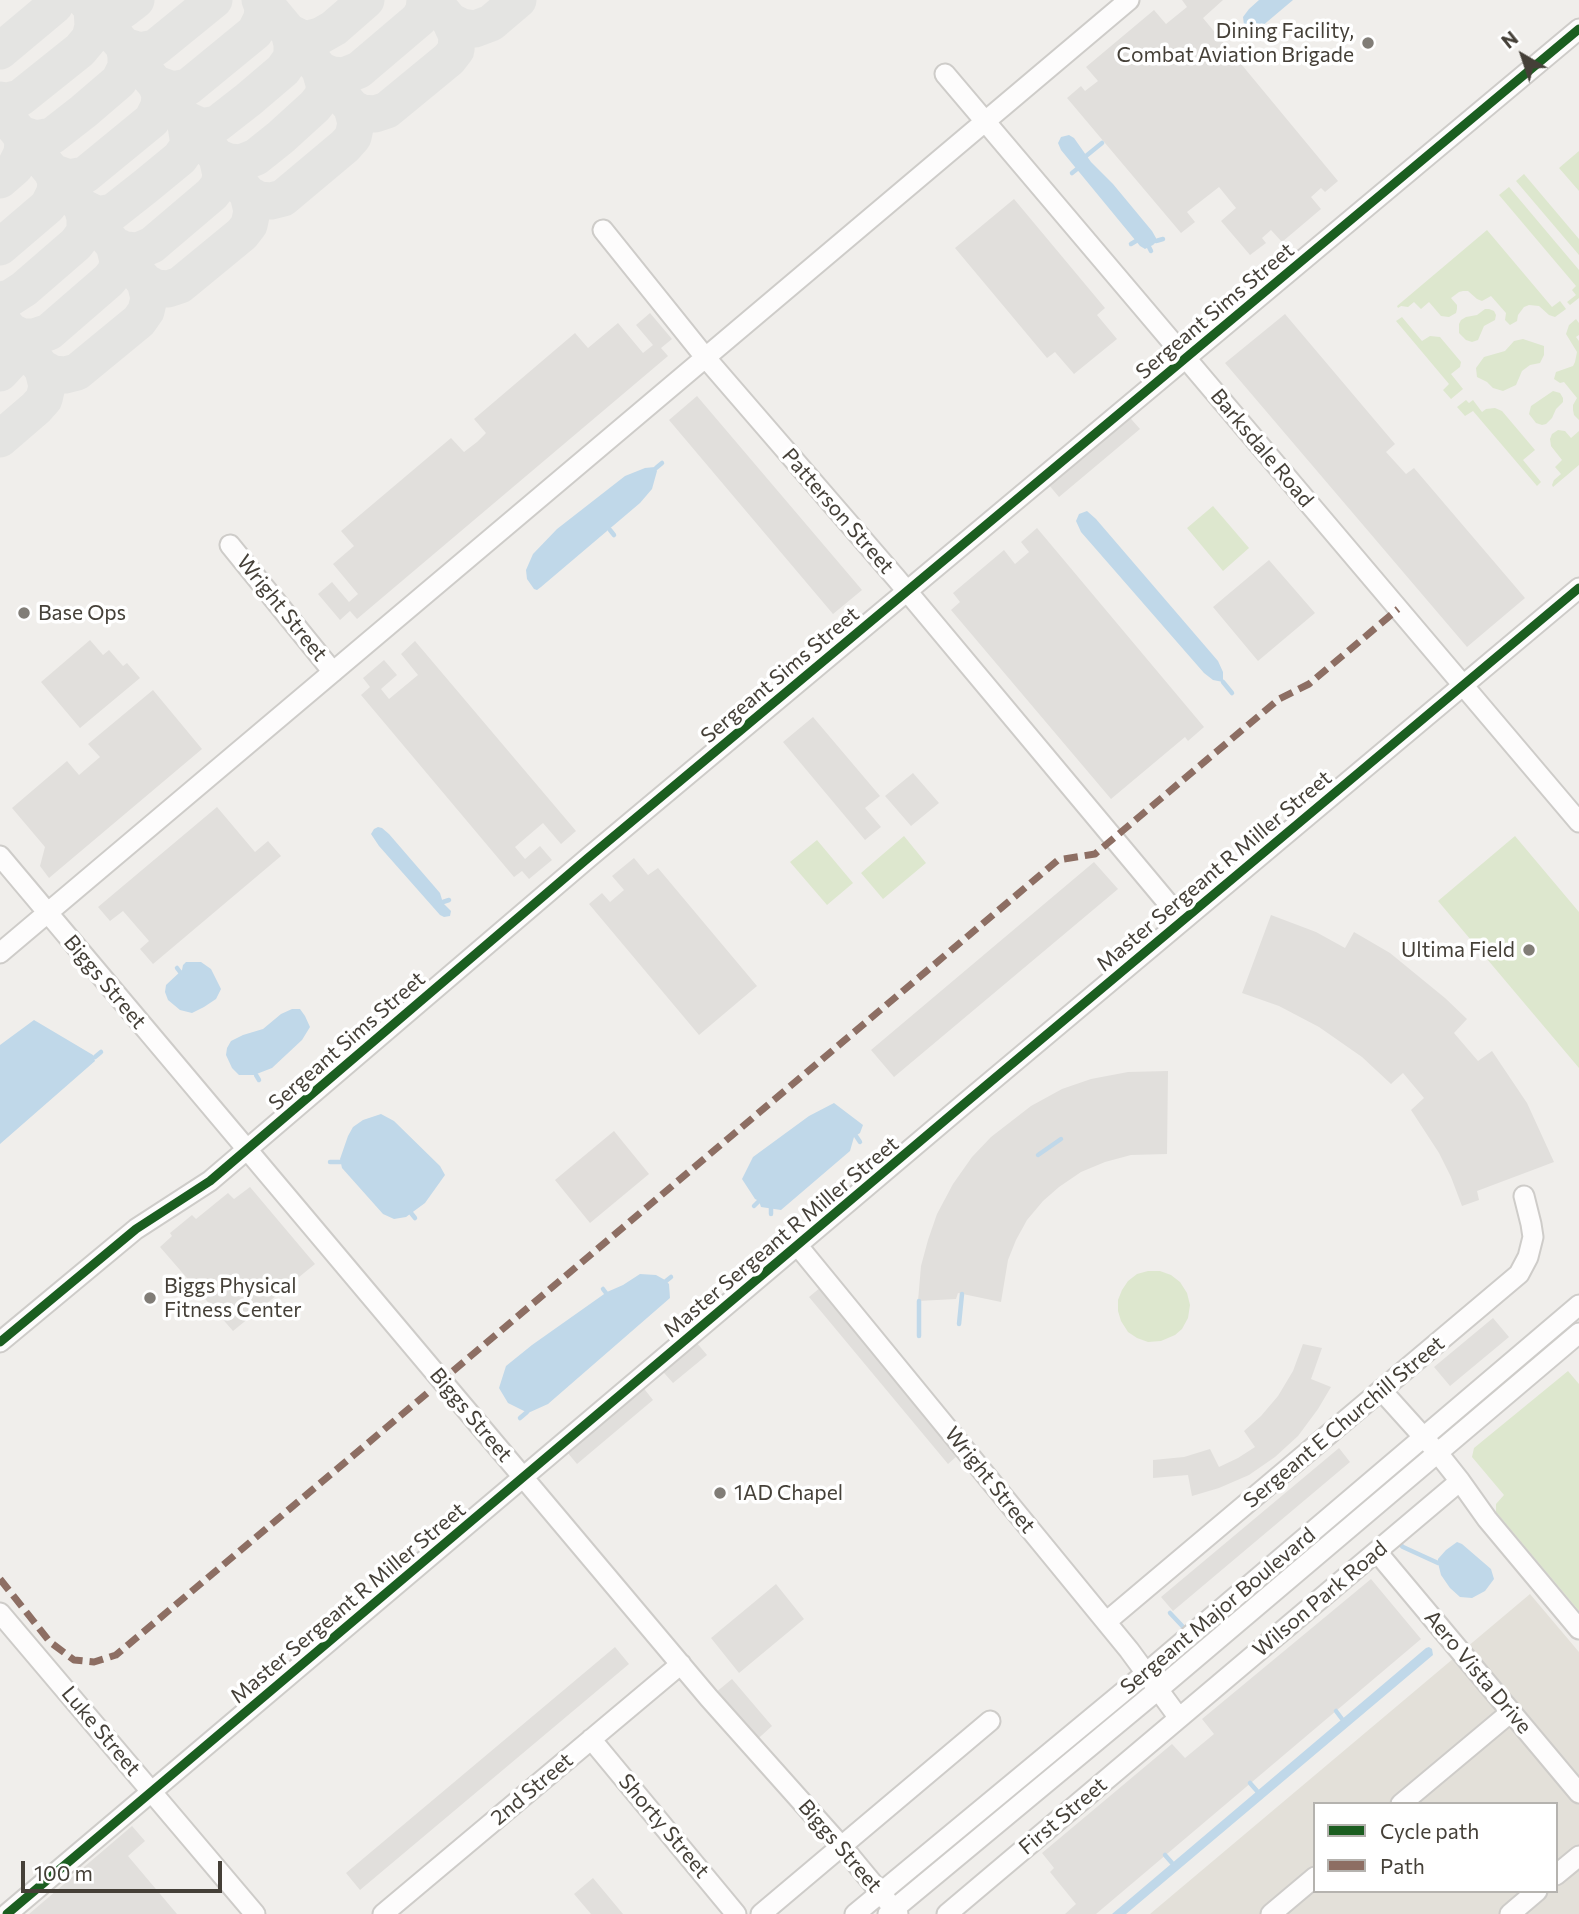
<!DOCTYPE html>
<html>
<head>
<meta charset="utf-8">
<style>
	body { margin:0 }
	#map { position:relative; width:1579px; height:1914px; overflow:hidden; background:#f0eeeb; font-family:Commissioner,sans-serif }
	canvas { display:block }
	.legend { position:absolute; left:1313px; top:1802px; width:245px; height:91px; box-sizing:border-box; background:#fff; border:2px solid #b5b3af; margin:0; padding:9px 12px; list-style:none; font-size:21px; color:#454038 }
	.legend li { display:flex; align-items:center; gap:14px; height:35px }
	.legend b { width:35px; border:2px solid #b5b3af }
	.north { position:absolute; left:1488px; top:21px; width:70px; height:70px; -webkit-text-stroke:5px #fff; paint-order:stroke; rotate:321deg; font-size:19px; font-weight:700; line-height:28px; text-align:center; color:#454038 }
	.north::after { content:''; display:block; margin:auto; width:24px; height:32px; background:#454038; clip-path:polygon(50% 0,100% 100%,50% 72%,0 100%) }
	.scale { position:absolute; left:21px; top:1861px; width:201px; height:32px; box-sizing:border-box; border:4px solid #454038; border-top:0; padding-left:9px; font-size:21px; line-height:24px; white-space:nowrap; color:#454038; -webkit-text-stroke:5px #fff; paint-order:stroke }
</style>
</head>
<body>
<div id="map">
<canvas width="1579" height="1914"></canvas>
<ul class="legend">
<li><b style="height:9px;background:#1b5e20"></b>Cycle path</li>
<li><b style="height:9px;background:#8d6e63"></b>Path</li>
</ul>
<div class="north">N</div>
<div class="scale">100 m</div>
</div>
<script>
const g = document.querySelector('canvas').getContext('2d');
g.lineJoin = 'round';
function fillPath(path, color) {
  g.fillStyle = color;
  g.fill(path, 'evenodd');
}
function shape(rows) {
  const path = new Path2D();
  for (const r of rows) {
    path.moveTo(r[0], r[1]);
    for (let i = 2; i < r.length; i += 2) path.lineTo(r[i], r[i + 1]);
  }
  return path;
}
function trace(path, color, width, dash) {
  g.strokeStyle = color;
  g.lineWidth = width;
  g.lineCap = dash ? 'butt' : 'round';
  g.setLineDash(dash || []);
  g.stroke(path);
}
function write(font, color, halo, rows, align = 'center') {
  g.font = font + ' Commissioner,sans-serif';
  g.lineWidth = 7;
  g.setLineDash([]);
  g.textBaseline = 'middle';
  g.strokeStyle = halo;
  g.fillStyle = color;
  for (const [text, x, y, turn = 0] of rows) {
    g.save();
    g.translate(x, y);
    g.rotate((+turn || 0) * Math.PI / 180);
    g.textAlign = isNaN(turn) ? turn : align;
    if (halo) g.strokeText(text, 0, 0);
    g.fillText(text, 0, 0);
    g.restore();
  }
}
const residential = shape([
	[1530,1594,1579,1652,1579,1914,1150,1914],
	[1315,1804,1556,1804,1556,1891,1315,1891]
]);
const industrial = shape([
	[614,1131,649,1174,590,1223,555,1180]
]);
const green = shape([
	[1579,151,1579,191,1559,168],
	[1524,174,1579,239,1579,255,1516,181],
	[1509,187,1579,270,1579,298,1570,305,1567,302,1576,295,1572,290,1576,286,1499,195],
	[1487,230,1552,307,1560,301,1566,309,1555,317,1549,315,1539,306,1529,305,1524,307,1518,315,1517,321,1510,325,1505,320,1506,313,1491,296,1482,301,1477,299,1468,291,1463,291,1459,292,1451,298,1457,305,1457,309,1456,313,1449,317,1441,316,1429,302,1421,309,1414,302,1408,307,1401,306,1398,308,1397,306],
	[1485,309,1489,309,1494,311,1496,315,1495,320,1484,326,1478,340,1472,342,1466,340,1459,333,1459,324,1461,320,1466,317,1477,315],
	[1402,317,1422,341,1430,336,1440,337,1461,362,1460,367,1451,374,1463,389,1451,399,1443,390,1449,384,1396,321],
	[1576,319,1579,323,1579,335,1576,337,1579,341,1579,420,1574,415,1573,410,1573,405,1577,398,1564,382,1560,383,1554,379,1556,372,1573,366,1575,362,1577,352,1566,334,1569,325],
	[1523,339,1544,346,1544,355,1540,363,1530,365,1522,371,1516,385,1503,391,1493,388,1487,382,1477,377,1476,368,1484,357,1505,351,1514,341],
	[1553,391,1560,393,1563,398,1563,402,1556,409,1552,418,1546,424,1542,425,1536,423,1529,414,1531,406],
	[1466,400,1469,403,1473,400,1482,412,1486,409,1495,408,1502,411,1535,450,1523,460,1541,482,1537,486,1473,411,1465,416,1457,407],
	[1558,430,1565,431,1571,438,1579,431,1579,465,1553,487,1552,485,1554,480,1561,474,1555,467,1562,460,1551,446,1550,439,1552,434],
	[1213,506,1249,548,1223,571,1187,528],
	[904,836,926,863,883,899,861,873],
	[1515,836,1579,912,1579,1068,1438,901],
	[817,840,853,883,827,905,790,862],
	[1148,1271,1160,1271,1171,1275,1180,1282,1187,1293,1190,1305,1188,1318,1182,1329,1175,1335,1161,1341,1148,1342,1137,1338,1128,1332,1121,1321,1118,1311,1118,1300,1122,1290,1128,1281,1137,1274],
	[1568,1371,1579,1384,1579,1611,1496,1512,1496,1504,1504,1495,1472,1457,1474,1448]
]);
const parking = shape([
	[1182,0,1223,0,1203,18,1338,181,1325,192,1321,188,1311,197,1321,209,1282,242,1271,230,1262,238,1266,243,1250,255,1221,221,1236,208,1219,187,1187,212,1195,222,1181,233,1067,98,1081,86,1085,91,1098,81,1086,67,1154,10,1166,24,1187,7],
	[1014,199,1105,308,1097,315,1117,339,1074,374,1055,352,1047,358,955,248],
	[650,313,672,339,661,348,668,356,357,619,350,611,340,620,318,594,332,582,349,602,358,594,333,564,354,546,341,531,451,438,464,452,477,442,486,433,474,419,575,333,588,348,618,323,643,353,653,345,636,325],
	[1285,314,1395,444,1386,452,1406,474,1414,468,1525,598,1467,647,1225,363],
	[697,396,862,590,833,614,669,420],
	[1124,411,1140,429,1059,497,1043,478],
	[1037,528,1204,727,1188,741,1185,737,1111,799,951,610,960,602,953,593,1004,550,1015,564,1029,552,1021,542],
	[1269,560,1315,613,1258,661,1213,607],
	[90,640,103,655,109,650,123,666,127,663,140,678,80,728,41,682],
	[415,641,576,831,561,844,543,823,515,847,525,859,540,846,552,860,529,879,522,871,514,877,361,695,370,687,363,678,384,660,397,675,381,689,389,699,418,675,401,654],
	[153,690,202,749,49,878,40,866,45,847,12,808,67,761,79,775,100,757,88,744],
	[813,717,880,796,865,808,881,827,865,840,783,742],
	[913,773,939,803,911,826,885,796],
	[217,807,255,852,268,841,281,856,153,964,140,949,149,941,123,911,110,921,98,907],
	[634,858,648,875,658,868,757,986,699,1035,589,904,602,893,610,902,624,890,612,876],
	[1094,862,1118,889,894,1077,871,1050],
	[1271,915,1316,932,1345,948,1354,932,1390,953,1445,998,1467,1019,1454,1033,1478,1061,1492,1051,1527,1103,1554,1162,1477,1191,1479,1200,1462,1206,1451,1177,1439,1153,1411,1110,1424,1098,1403,1073,1391,1084,1362,1057,1319,1027,1279,1006,1242,993],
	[1168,1071,1167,1154,1131,1155,1105,1162,1081,1172,1059,1187,1043,1201,1027,1220,1016,1240,1008,1260,1001,1302,958,1293,956,1299,918,1301,921,1266,928,1240,937,1214,953,1184,972,1157,991,1137,1031,1106,1062,1089,1091,1079,1128,1072],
	[250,1187,315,1264,233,1331,160,1247,172,1236,170,1233,192,1215,196,1219,228,1193,234,1199],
	[827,1282,965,1449,948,1464,809,1297],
	[1493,1318,1509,1337,1450,1386,1434,1367],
	[691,1336,707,1355,673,1383,657,1365],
	[1303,1344,1322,1348,1311,1379,1331,1387,1318,1409,1298,1436,1275,1457,1249,1475,1219,1488,1192,1496,1188,1475,1153,1478,1153,1460,1184,1457,1210,1449,1219,1467,1238,1458,1255,1447,1244,1431,1261,1416,1278,1396,1293,1371],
	[638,1381,653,1400,577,1464,562,1446],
	[1339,1448,1350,1462,1173,1611,1161,1597],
	[1371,1579,1421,1639,1096,1914,1065,1914,1076,1904,1050,1872,1054,1868,1042,1853,1172,1744,1185,1758,1214,1734,1202,1719],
	[776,1584,804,1619,739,1673,711,1638],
	[615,1647,629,1664,360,1890,346,1873],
	[732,1679,772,1726,751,1745,709,1698],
	[132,1826,145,1841,128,1856,177,1914,29,1914],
	[593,1878,623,1914,591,1914,574,1894]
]);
const water = shape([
	[1259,0,1293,0,1261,27,1248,30,1244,25,1243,17,1249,9],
	[1069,135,1074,138,1091,162,1113,184,1152,231,1156,238,1156,242,1153,245,1145,249,1140,246,1061,150,1058,143,1061,137],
	[655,467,657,471,652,489,640,503,541,587,537,590,534,589,527,579,526,570,533,554,557,529,625,476,645,468],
	[1087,511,1096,519,1218,661,1223,672,1223,682,1213,680,1204,673,1081,532,1076,521,1079,514],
	[378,827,382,828,389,834,440,893,443,903,451,911,450,916,444,917,440,915,379,846,371,834,374,829],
	[186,962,201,962,211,969,221,989,216,999,204,1007,192,1013,180,1010,168,1000,165,992,166,985,182,970,183,965],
	[292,1009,300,1009,305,1016,310,1027,302,1040,272,1068,254,1075,239,1075,232,1068,226,1055,227,1048,231,1041,243,1035,263,1029,281,1014],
	[34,1020,93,1055,95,1061,0,1144,0,1045],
	[834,1103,863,1125,860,1133,854,1137,850,1151,781,1210,761,1207,759,1201,755,1199,742,1179,753,1157,809,1116],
	[381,1114,394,1121,440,1166,445,1175,425,1203,406,1217,394,1219,383,1214,342,1168,340,1159,348,1136,353,1127,363,1120],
	[640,1274,656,1275,665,1280,669,1284,670,1298,548,1404,528,1413,508,1403,499,1388,506,1366,532,1345,607,1292,623,1285],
	[1457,1542,1462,1544,1491,1569,1494,1579,1485,1591,1472,1598,1460,1597,1450,1588,1441,1575,1438,1563,1438,1559,1446,1550],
	[1429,1647,1432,1649,1433,1655,1126,1914,1112,1914,1426,1648]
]);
const stream = shape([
	[1086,156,1102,143],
	[1072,173,1077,169],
	[1156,241,1163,239],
	[1131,244,1136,241],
	[1149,247,1151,251],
	[656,468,662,463],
	[610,530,614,535],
	[1223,682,1232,693],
	[443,902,449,900],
	[177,968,180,972],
	[95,1057,101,1052],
	[256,1075,259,1080],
	[856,1136,860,1142],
	[1038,1155,1061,1139],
	[330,1162,341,1162],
	[754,1206,759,1201],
	[411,1213,415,1218],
	[771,1214,771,1208],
	[666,1281,671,1277],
	[603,1289,606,1293],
	[959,1324,962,1294],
	[919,1336,919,1301],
	[520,1418,527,1412],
	[1396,1541,1403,1547,1438,1563],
	[1170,1613,1186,1630],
	[1336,1711,1342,1719],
	[1250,1783,1257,1791],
	[1165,1855,1172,1863]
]);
const taxiway = shape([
	[85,0,248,194,259,200,271,201,283,198,345,146,353,137,356,123,352,108],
	[262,0,352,108,362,113,375,114,387,110,449,59,456,50,457,36,450,21],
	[440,9,450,21,462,27,475,29,491,23,518,0],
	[289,32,305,40,320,36,334,28,366,0],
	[124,46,140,51,155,48,214,0],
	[0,51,55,5,57,0],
	[320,70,332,75,344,76,359,70,419,19,424,10,425,0],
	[156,84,173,90,188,87,255,32,262,18,263,7,260,0],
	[0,100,7,101,20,98,80,50,90,38,93,26,92,8,110,13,123,10,136,0],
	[0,110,145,282,156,288,168,289,180,285,242,234,249,225,252,211,248,194],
	[185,119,202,127,217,124,249,99,283,70,292,57,292,44,289,32],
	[20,134,36,139,52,136,84,111,119,81,126,67,126,56,124,46],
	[217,157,229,162,241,163,256,157,281,137,315,106,322,97,325,87,320,70],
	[52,172,69,178,85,175,152,120,159,106,160,95,156,84],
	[0,180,15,167,22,153,23,142,20,134],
	[82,207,98,215,113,212,146,186,180,158,189,145,185,119],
	[114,245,125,250,138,251,152,245,212,194,219,185,221,175,217,157],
	[0,247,48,206,55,192,56,181,52,172],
	[0,300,10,298,24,289,76,244,85,232,85,218,82,207],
	[0,319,42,368,53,374,65,375,77,372,139,321,146,311,149,298,145,282],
	[10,331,22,337,34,337,49,332,109,280,116,271,118,261,114,245],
	[0,373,13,359,16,349,13,334],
	[0,439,36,408,44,399,47,386,43,370]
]);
const minor = shape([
	[945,74,1579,822],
	[603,230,705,357,896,578,1182,920],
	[230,545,333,672],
	[0,856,709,1698,850,1856,898,1914],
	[0,953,1129,0],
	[798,1246,1129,1650,1179,1718],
	[0,1342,136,1229,210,1181,588,858,1579,29],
	[1382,1391,1437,1452,1460,1481,1487,1519,1579,1629],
	[1377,1552,1579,1793],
	[0,1613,255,1914],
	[1106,1622,1519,1274,1528,1257,1533,1237,1531,1224,1524,1196],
	[591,1739,736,1914],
	[1401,1804,1511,1712],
	[1556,1875,1579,1856],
	[7,1914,964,1104,1579,588],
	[383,1914,681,1664],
	[761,1914,990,1721],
	[855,1914,1146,1673,1579,1305],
	[888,1914,1159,1689,1579,1333],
	[947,1914,1460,1481],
	[1271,1914,1315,1877],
	[1510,1914,1537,1891]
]);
const quiet = shape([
	[453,1371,1058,860,1095,854,1279,699,1309,684,1398,609],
	[0,1579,50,1642,74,1660,94,1662,116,1655,431,1390]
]);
const cycleway = shape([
	[0,1342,136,1229,210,1181,588,858,1579,29],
	[7,1914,964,1104,1579,588]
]);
const markers = [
	[1368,43,7,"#817d77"],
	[24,613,7,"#817d77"],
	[1529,950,7,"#817d77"],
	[150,1298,7,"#817d77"],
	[720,1493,7,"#817d77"]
];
const poiNames = [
	["Dining Facility,",1354,31,"right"],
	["Combat Aviation Brigade",1354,55,"right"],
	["Base Ops",38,613],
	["Ultima Field",1515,950,"right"],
	["Biggs Physical",164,1286],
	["Fitness Center",164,1310],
	["1AD Chapel",734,1493]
];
const streetNames = [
	["Sergeant Sims Street",1215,311,-40],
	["Barksdale Road",1262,448,50],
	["Patterson Street",838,511,49],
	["Wright Street",282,608,51],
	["Sergeant Sims Street",780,675,-40],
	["Master Sergeant R Miller Street",1214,871,-40],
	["Biggs Street",105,982,50],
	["Sergeant Sims Street",347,1041,-41],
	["Master Sergeant R Miller Street",781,1237,-40],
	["Biggs Street",471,1415,50],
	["Sergeant E Churchill Street",1344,1422,-40],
	["Wright Street",990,1480,51],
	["Wilson Park Road",1320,1599,-40],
	["Master Sergeant R Miller Street",348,1603,-40],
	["Sergeant Major Boulevard",1218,1611,-40],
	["Aero Vista Drive",1478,1672,50],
	["Luke Street",101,1731,50],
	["2nd Street",532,1789,-40],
	["First Street",1063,1816,-40],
	["Shorty Street",664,1826,50],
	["Biggs Street",840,1846,49]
];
fillPath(residential, '#e3e0d9');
fillPath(industrial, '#e1dedb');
fillPath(green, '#dde7ce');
fillPath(parking, '#e1dfdc');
fillPath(water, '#c0d8e9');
trace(stream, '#c0d8e9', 4.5);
trace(taxiway, '#e4e4e2', 37);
trace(minor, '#ceccc9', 23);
trace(minor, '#fdfcfc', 19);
trace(quiet, '#8d6e63', 7, [14, 7]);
trace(cycleway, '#1b5e20', 9);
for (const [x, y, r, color] of markers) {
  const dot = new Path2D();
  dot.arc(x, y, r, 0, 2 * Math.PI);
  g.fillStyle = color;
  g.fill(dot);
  trace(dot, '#fff', 2.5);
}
write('21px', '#454038', '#fff', poiNames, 'left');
write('21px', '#454038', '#fff', streetNames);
</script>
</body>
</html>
